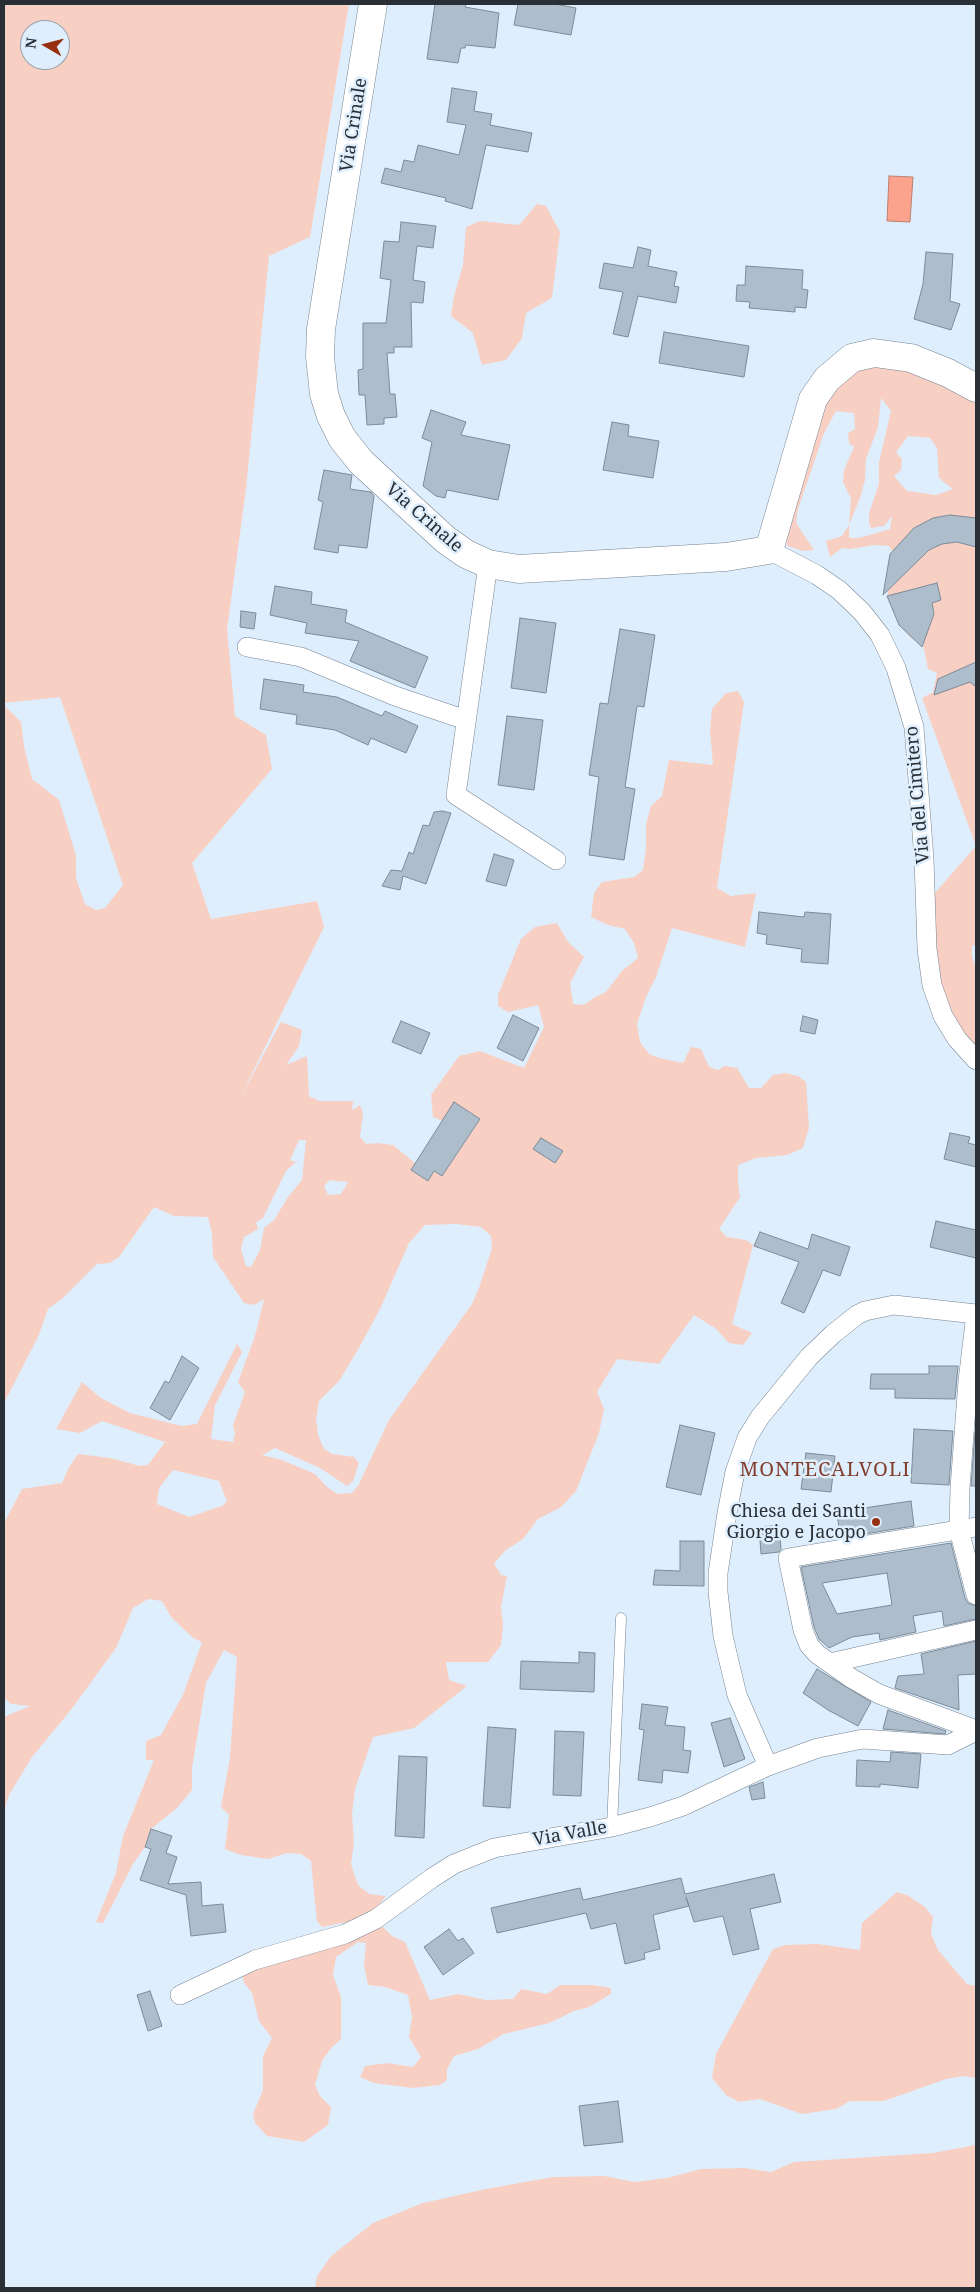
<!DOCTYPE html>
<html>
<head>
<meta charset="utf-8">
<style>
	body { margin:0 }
	#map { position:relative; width:980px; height:2292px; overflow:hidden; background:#dfeefd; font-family:"Noto Serif",serif }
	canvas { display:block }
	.frame { position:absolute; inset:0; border:5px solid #292f35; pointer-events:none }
	.north { position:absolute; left:20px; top:20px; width:50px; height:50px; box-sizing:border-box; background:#dfeefd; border:1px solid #96a2ad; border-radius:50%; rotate:278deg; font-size:14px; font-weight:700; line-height:20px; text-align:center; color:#292f35 }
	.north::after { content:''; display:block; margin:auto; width:18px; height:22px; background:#972f11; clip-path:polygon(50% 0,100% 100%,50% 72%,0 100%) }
</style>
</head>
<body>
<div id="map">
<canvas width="980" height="2292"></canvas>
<div class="frame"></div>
<div class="north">N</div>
</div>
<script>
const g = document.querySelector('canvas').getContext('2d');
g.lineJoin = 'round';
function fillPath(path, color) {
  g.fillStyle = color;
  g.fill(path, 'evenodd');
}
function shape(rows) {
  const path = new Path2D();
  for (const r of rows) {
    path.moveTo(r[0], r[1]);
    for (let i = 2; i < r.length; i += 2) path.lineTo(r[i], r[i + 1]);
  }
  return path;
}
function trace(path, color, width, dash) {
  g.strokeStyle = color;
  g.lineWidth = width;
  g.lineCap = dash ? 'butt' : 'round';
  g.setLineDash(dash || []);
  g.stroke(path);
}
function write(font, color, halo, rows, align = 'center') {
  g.font = font + ' "Noto Serif",serif';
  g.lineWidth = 5;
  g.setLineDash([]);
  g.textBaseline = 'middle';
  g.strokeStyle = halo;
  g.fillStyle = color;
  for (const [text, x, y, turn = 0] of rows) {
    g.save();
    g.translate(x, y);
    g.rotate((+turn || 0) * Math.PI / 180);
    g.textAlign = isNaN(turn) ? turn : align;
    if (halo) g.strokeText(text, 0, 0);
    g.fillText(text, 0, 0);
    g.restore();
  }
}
const green = shape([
	[4,4,349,4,310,237,269,256,246,489,227,630,235,716,266,735,272,769,192,863,211,919,317,901,324,927,240,1098,281,1022,302,1030,299,1046,286,1065,307,1056,309,1096,319,1101,353,1101,352,1110,360,1105,363,1113,360,1137,366,1144,378,1143,393,1145,415,1163,411,1170,427,1180,434,1171,442,1176,480,1119,455,1103,443,1121,433,1117,431,1095,459,1056,480,1051,524,1068,544,1027,538,1005,508,1012,498,1006,498,995,521,939,535,927,557,923,568,942,584,957,570,983,573,1004,584,1005,595,997,606,992,622,971,638,958,634,943,625,929,608,925,591,917,594,893,602,882,634,877,643,870,646,848,646,824,651,806,662,796,669,760,713,765,710,731,712,709,726,693,738,691,744,702,717,888,731,896,756,893,745,947,672,928,656,977,646,997,637,1024,640,1042,649,1054,659,1058,683,1063,691,1047,701,1049,709,1067,718,1070,725,1066,737,1068,749,1088,761,1088,773,1075,785,1073,798,1076,806,1082,809,1128,803,1148,787,1155,756,1158,738,1165,738,1182,740,1197,719,1229,727,1237,746,1240,753,1245,732,1324,752,1333,743,1345,729,1343,715,1328,694,1315,659,1364,617,1359,597,1392,604,1409,599,1433,576,1491,561,1507,538,1519,523,1539,506,1550,494,1563,501,1575,507,1576,501,1607,503,1625,501,1645,488,1662,446,1662,449,1680,467,1686,414,1728,373,1737,355,1789,352,1814,354,1842,351,1864,358,1885,369,1894,386,1896,376,1908,351,1921,322,1927,317,1921,311,1861,301,1854,287,1853,268,1859,241,1855,225,1849,229,1815,221,1807,230,1758,237,1657,224,1650,206,1683,192,1768,192,1790,177,1808,151,1829,145,1847,133,1864,103,1923,96,1922,116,1873,123,1836,154,1760,146,1760,146,1741,161,1735,183,1695,202,1642,193,1638,171,1617,162,1601,148,1599,133,1608,116,1648,70,1711,32,1757,9,1795,4,1811,4,1717,30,1706,11,1704,4,1698,4,1523,22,1489,62,1483,69,1467,78,1454,110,1458,140,1466,148,1465,165,1442,102,1421,80,1433,56,1429,82,1382,101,1398,130,1413,181,1426,197,1424,237,1344,242,1352,215,1405,211,1439,233,1442,235,1434,233,1425,245,1392,238,1382,255,1336,264,1299,254,1305,244,1303,213,1257,212,1234,208,1217,174,1216,154,1207,119,1257,110,1263,97,1264,63,1298,48,1309,38,1337,4,1403,4,705,21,722,24,746,32,779,59,800,76,855,76,878,85,904,96,910,105,908,123,885,60,697,4,703],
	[30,30,60,30,60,60,30,60],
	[299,1140,306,1140,302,1180,288,1197,274,1220,264,1228,260,1250,251,1267,246,1266,241,1249,244,1237,258,1229,256,1222,263,1218,286,1171,296,1162,290,1160],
	[330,1180,348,1182,341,1194,328,1195,324,1186],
	[456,1224,481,1227,491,1236,492,1248,479,1288,472,1304,389,1420,358,1486,352,1493,337,1494,326,1486,315,1474,282,1460,262,1455,275,1448,320,1468,347,1486,353,1481,359,1463,354,1457,332,1454,324,1449,318,1435,316,1419,319,1401,339,1381,359,1348,380,1309,409,1243,425,1225],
	[173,1470,219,1481,227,1501,222,1506,189,1517,157,1504,159,1488],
	[537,204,546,206,560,232,552,298,526,313,522,338,506,360,482,365,473,333,451,316,454,296,463,265,466,227,480,221,519,225],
	[859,364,901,369,976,397,976,944,972,946,972,956,976,970,976,1053,948,1015,940,993,932,908,934,894,976,846,922,698,933,692,937,673,928,669,923,644,911,638,899,624,888,599,886,575,893,552,889,546,875,545,850,549,842,548,830,557,826,541,842,536,849,525,851,499,843,482,844,470,854,447,849,443,848,433,855,429,854,413,836,411,824,433,798,509,796,523,814,550,804,551,787,546,785,533,819,408],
	[881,398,891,411,879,462,879,484,869,513,869,523,871,528,884,526,892,516,890,529,859,538,849,538,849,525,860,498,865,480,866,459,878,427],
	[908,436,930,438,937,448,939,478,953,489,936,495,907,491,894,476,901,470,902,459,896,452],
	[897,1892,907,1895,925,1907,933,1917,931,1934,938,1950,967,1984,976,1986,976,2078,964,2076,946,2079,884,2101,850,2101,836,2109,802,2114,760,2099,739,2102,726,2095,712,2078,716,2054,773,1949,785,1945,818,1944,860,1950,862,1923],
	[381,1925,392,1936,405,1942,430,2000,458,1994,486,2000,513,1999,521,1989,547,1994,560,1985,592,1985,611,1988,611,1994,589,2007,574,2011,549,2023,504,2034,478,2049,454,2056,447,2069,447,2080,440,2085,413,2088,374,2083,360,2077,365,2066,387,2063,413,2067,421,2057,409,2037,412,2017,408,1995,385,1987,368,1985,364,1965,366,1943,358,1942,336,1957,333,1975,341,1997,341,2039,331,2048,322,2061,315,2085,320,2096,331,2107,328,2125,304,2142,267,2136,255,2123,253,2114,263,2090,263,2056,272,2038,259,2021,252,1993,243,1981,243,1972],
	[976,2145,976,2288,315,2288,317,2276,331,2256,373,2223,423,2203,486,2189,553,2177,604,2176,634,2182,667,2178,701,2169,744,2168,771,2172,794,2162,933,2153]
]);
const water = shape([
	[889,176,913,177,910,222,887,221,889,176]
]);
const building = shape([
	[435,4,466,4,465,7,499,13,495,48,466,45,465,48,461,48,458,63,427,59,435,4],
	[518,4,555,4,576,8,571,35,514,25,518,4],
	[452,88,477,92,474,111,492,114,490,125,532,133,528,152,486,145,472,209,445,201,446,198,381,183,385,168,401,172,404,160,414,162,418,145,459,155,466,125,447,122,452,88],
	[401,222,436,226,433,248,417,246,413,280,425,282,423,303,411,302,412,347,394,347,394,353,387,353,390,394,395,394,397,417,384,418,384,424,367,425,365,395,359,395,358,370,363,369,363,323,386,323,391,280,380,278,384,241,399,242,401,222],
	[638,247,651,250,648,266,677,272,674,286,679,287,676,303,638,296,628,337,613,334,623,292,599,288,604,263,633,268,638,247],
	[926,252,953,254,950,301,960,304,951,330,914,319,923,284,926,252],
	[746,266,803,270,802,289,808,290,806,308,795,307,795,312,749,308,750,302,736,301,737,285,745,285,746,266],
	[664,332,749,346,744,377,659,363,664,332],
	[431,410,466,422,461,435,510,445,498,500,447,490,445,498,436,496,423,486,432,442,422,438,431,410],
	[612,422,629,425,628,436,659,441,653,478,603,470,612,422],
	[324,470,352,475,350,489,371,492,374,496,367,548,339,545,338,553,314,549,323,502,318,500,324,470],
	[950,515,976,518,976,547,957,542,942,544,929,550,883,595,890,554,914,528,933,518,950,515],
	[937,583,941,600,932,603,934,614,922,647,899,625,887,596,937,583],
	[275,586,312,592,311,604,347,610,345,622,428,657,415,688,350,661,359,641,305,633,307,623,270,615,275,586],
	[241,611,256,613,254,629,240,627,241,611],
	[520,618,556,623,546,693,511,688,520,618],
	[620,629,655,635,644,707,637,706,625,787,635,789,624,860,589,855,599,777,589,775,600,703,608,704,620,629],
	[976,662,976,687,970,682,934,695,938,679,976,662],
	[264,679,304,685,303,692,337,697,382,716,385,711,418,726,406,753,371,738,368,745,335,730,296,724,297,715,260,709,264,679],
	[507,716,543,720,534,790,498,785,507,716],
	[442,811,451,813,426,884,403,876,400,890,382,886,391,870,402,871,409,852,413,854,423,825,429,826,434,812,442,811],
	[494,854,514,860,506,886,486,881,494,854],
	[759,912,804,917,805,912,831,914,828,964,801,962,802,949,766,944,767,935,757,933,759,912],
	[513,1015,539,1028,523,1061,497,1048,513,1015],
	[803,1016,818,1020,815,1034,800,1031,803,1016],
	[401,1021,430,1033,421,1054,392,1042,401,1021],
	[454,1102,480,1119,442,1176,434,1171,428,1181,411,1170,454,1102],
	[950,1133,970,1137,968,1143,976,1145,976,1167,944,1159,950,1133],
	[541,1138,563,1151,555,1163,533,1149,541,1138],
	[936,1221,976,1230,976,1258,930,1247,936,1221],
	[760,1232,808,1249,812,1234,850,1247,840,1276,823,1270,804,1313,781,1303,799,1262,754,1246,760,1232],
	[182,1356,199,1368,170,1420,150,1408,165,1381,169,1383,182,1356],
	[929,1366,958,1366,955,1399,895,1398,895,1389,870,1389,871,1374,929,1374,929,1366],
	[680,1425,715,1433,701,1495,666,1487,680,1425],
	[914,1429,953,1431,949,1485,911,1483,914,1429],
	[975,1432,976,1432,976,1486,971,1486,975,1432],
	[806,1453,835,1456,831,1492,801,1489,806,1453],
	[911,1501,914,1526,840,1538,837,1512,911,1501],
	[779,1525,781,1549,779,1552,761,1554,759,1527,779,1525],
	[680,1541,704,1541,704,1586,653,1585,655,1570,680,1571,680,1541],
	[951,1543,965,1598,968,1603,976,1606,976,1619,944,1626,942,1611,913,1616,916,1632,880,1640,879,1633,852,1637,829,1648,819,1639,814,1627,801,1567,951,1543],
	[887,1573,892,1605,837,1614,822,1583,887,1573],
	[976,1641,976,1674,958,1675,959,1710,895,1688,898,1676,924,1674,921,1654,976,1641],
	[579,1652,595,1653,594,1692,520,1689,521,1661,579,1663,579,1652],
	[817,1669,871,1702,858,1726,828,1710,803,1693,817,1669],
	[642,1704,668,1707,665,1725,685,1727,683,1750,691,1751,688,1773,663,1770,662,1783,638,1780,644,1730,639,1729,642,1704],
	[888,1710,946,1731,945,1734,883,1729,888,1710],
	[730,1718,745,1759,724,1767,711,1723,730,1718],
	[488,1727,516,1729,510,1808,483,1806,488,1727],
	[555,1731,584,1732,581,1796,553,1795,555,1731],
	[891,1752,921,1754,918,1788,880,1784,880,1787,856,1786,857,1760,890,1762,891,1752],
	[399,1756,427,1757,424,1838,395,1836,399,1756],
	[763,1782,765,1798,752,1800,749,1787,763,1782],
	[151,1829,172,1836,166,1853,177,1857,168,1884,201,1882,202,1906,223,1904,226,1932,191,1936,186,1895,140,1880,151,1849,145,1847,151,1829],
	[774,1874,781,1902,750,1909,759,1949,733,1955,723,1916,694,1922,686,1897,689,1906,653,1915,660,1949,644,1953,645,1959,625,1964,616,1923,591,1929,586,1913,497,1933,491,1908,580,1888,583,1900,681,1878,685,1894,774,1874],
	[449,1929,458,1941,463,1938,474,1953,443,1975,424,1947,449,1929],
	[150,1991,162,2026,148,2031,137,1995,150,1991],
	[618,2101,623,2142,584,2146,579,2106,618,2101]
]);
const lane = shape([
	[612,1827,621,1618]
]);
const street = shape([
	[769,550,817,575,839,590,862,612,880,635,896,668,914,727,924,859,927,949,932,985,943,1016,957,1039,976,1060],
	[488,564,456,795,556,860],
	[247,647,301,657,395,696,466,720],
	[976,1314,968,1381,960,1488,959,1530,976,1595],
	[976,1527,788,1558,803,1630,809,1645,817,1654,851,1678,879,1694,976,1730],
	[830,1663,976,1630],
	[768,1766,737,1695,723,1636,718,1592,718,1573,727,1513,735,1472,747,1438,760,1417,809,1357,833,1334,857,1315,865,1311,894,1305,976,1314],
	[180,1995,255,1960,345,1934,376,1919,432,1878,454,1864,494,1848,612,1827,650,1817,683,1806,768,1766,818,1748,863,1739,948,1745,976,1731]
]);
const secondary = shape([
	[373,4,321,329,320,357,324,394,331,416,342,438,361,462,446,540,466,554,488,564,519,569,726,557,769,550,813,399,827,379,852,358,874,353,911,358,948,373,976,388]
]);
const markers = [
	[876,1522,5,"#972f11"]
];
const streetNames = [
	["Via Crinale",354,125,-81],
	["Via Crinale",424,518,41],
	["Via del Cimitero",918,795,-95],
	["Via Valle",570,1834,-10]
];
const poiNames = [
	["Chiesa dei Santi",866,1512],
	["Giorgio e Jacopo",866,1533]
];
const quarterNames = [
	["MONTECALVOLI",825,1470]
];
fillPath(green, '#f8cfc3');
fillPath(water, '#fba38c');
trace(water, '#bc8072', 1);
fillPath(building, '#aebdcb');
trace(building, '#7d8b98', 1);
trace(lane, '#758390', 11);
trace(street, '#758390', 20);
trace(secondary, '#758390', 29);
trace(lane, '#fff', 10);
trace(street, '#fff', 19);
trace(secondary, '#fff', 28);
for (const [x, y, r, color] of markers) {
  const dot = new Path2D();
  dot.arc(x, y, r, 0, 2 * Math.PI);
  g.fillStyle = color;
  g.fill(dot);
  trace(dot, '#dfeefd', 2);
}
write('18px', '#292f35', '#dfeefd', streetNames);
write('18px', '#292f35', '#dfeefd', poiNames, 'right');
g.letterSpacing = '1px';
write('20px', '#833e2c', '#dfeefd', quarterNames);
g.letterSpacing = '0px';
</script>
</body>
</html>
